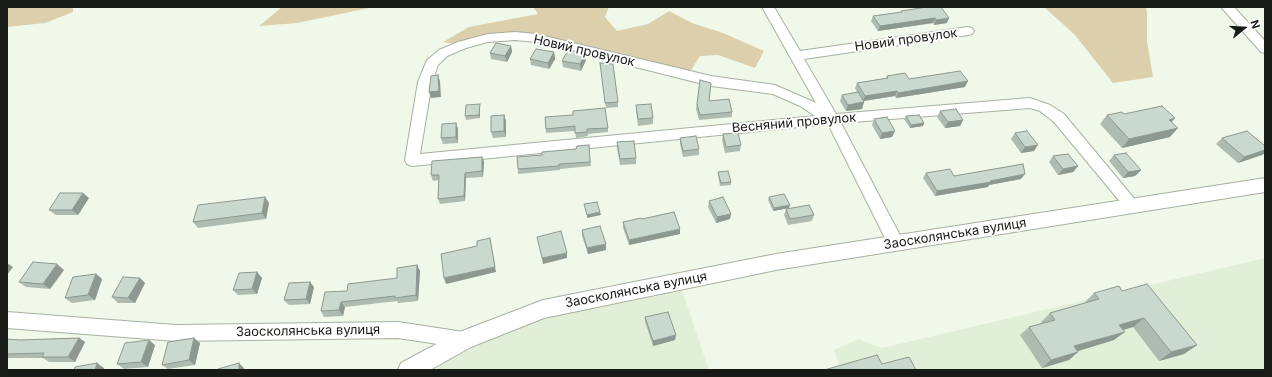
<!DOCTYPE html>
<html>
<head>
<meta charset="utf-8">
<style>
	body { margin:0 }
	#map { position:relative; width:1272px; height:377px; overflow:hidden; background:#f0f9e9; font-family:Inter,sans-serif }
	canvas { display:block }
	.frame { position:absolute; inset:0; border:8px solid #171a15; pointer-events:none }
	.north { position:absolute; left:1224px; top:8px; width:40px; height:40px; -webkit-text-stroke:3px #fff; paint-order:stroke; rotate:72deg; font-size:11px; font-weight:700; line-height:16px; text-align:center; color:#171a15 }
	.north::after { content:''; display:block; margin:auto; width:14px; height:18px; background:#171a15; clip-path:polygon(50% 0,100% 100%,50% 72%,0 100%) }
</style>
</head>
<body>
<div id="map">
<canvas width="1272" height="377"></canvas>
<div class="frame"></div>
<div class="north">N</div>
</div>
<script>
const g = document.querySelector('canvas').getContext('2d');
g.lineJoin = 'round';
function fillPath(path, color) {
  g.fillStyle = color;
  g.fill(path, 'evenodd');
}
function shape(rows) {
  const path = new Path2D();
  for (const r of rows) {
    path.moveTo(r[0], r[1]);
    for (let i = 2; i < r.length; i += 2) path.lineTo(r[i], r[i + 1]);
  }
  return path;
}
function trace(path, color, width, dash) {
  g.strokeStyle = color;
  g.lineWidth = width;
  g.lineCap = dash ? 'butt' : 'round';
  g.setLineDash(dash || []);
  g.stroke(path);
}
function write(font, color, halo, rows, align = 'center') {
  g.font = font + ' Inter,sans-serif';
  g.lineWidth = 3.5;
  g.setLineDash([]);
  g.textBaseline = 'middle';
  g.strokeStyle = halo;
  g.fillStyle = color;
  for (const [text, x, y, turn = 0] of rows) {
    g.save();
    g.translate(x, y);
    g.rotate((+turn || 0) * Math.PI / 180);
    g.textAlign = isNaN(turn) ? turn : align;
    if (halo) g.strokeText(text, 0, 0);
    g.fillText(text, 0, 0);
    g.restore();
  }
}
const built = shape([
	[1265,258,1265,370,841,370,834,350,859,339,882,348],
	[680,284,709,370,411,370,524,321]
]);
const green = shape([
	[7,7,73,7,73,12,45,23,7,27],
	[282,7,374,7,297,23,259,26],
	[533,7,609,7,605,17,617,31,648,24,669,11,692,23,723,33,764,51,755,68,718,55,700,56,688,75,536,38,499,37,462,45,443,42,469,27,538,14],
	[1044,7,1146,7,1147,12,1147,41,1153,77,1113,83,1075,35]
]);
const minor = shape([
	[762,7,774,7,800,51,968,27,972,28,974,31,972,34,968,35,804,59,836,114,1030,98,1050,105,1064,114,1137,202,1140,206,1137,210,1132,212,1127,210,1054,122,1040,111,1030,108,841,123,904,243,902,248,896,250,890,248,828,124,412,166,407,164,405,160,418,82,427,60,439,50,458,42,488,34,515,32,536,34,711,76,775,85,816,103,762,7],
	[515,40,536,42,711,86,773,94,800,106,815,116,420,154,432,82,438,65,447,56,466,48,488,42,515,40],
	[1221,7,1234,7,1265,41,1265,53,1261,52,1221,7],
	[7,312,176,325,398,322,464,332,470,334,473,340,470,346,464,348,398,338,176,341,7,328,7,312]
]);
const tertiary = shape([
	[1265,178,1265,192,776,270,544,318,471,347,430,370,398,370,401,363,457,333,543,300,776,254,1265,178]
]);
const wall = shape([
	[927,7,947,23,934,25,933,23,878,31,871,21,873,16,901,12,901,11],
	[511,46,512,52,507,62,491,59,490,53],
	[554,52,555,59,549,69,531,65,530,59],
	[586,53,586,60,581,71,563,67,562,61],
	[600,63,618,102,618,107,606,108],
	[887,76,909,79,965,87,896,98,895,96,864,101,864,102,862,109,846,111,840,101,842,95,857,92,855,88,857,83,886,78],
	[700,80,709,101,732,112,732,117,699,120,696,109],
	[480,104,480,118,466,120,465,116],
	[636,105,653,118,653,124,638,126,636,111],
	[940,111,963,120,960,126,945,128,937,117],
	[1124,114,1175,118,1172,122,1170,137,1122,148,1100,124,1107,115],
	[504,115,506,121,506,137,493,138,491,132],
	[906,116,924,123,923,126,910,128,904,119],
	[545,117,608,128,608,132,588,134,588,136,576,138,575,131,546,133],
	[874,119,892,137,880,139,872,125],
	[458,129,458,143,443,144,441,138],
	[1015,133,1034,151,1021,153,1011,139],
	[723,134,741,145,740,151,725,153,722,140],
	[680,138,699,149,699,155,683,157,680,144],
	[1222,138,1265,146,1265,153,1262,155,1238,163,1216,144],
	[617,142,636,158,636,164,620,165,617,148],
	[589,145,591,166,560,169,560,170,518,174,518,169,542,155,576,149],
	[1114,155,1141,170,1135,176,1123,178,1109,161],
	[1053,156,1078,166,1073,172,1058,175,1049,162],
	[482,157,484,162,483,177,466,178,465,201,440,204,438,199,439,180,433,181,431,175],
	[718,172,731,182,731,185,720,186,718,175],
	[926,173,954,176,1021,179,989,185,988,187,935,196,923,178],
	[769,197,789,208,773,211,768,200],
	[89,198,78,215,56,215,49,210],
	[709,201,730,219,716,223,708,207],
	[269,203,266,219,198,228,193,222],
	[786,209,814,215,812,221,788,225,784,215],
	[623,222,680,234,629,245,623,228],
	[582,230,606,244,606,250,588,254,582,236],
	[417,265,420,271,418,301,398,303,397,301,345,307,343,316,324,317,321,311,347,291,397,278],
	[64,270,50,289,26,287,19,282],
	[257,272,262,278,257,294,238,295,233,290],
	[96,274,102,279,95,300,72,303,65,298],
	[140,278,145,283,135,303,118,303,112,297],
	[314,287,310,304,289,305,284,300],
	[1122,291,1197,345,1184,354,1159,361,1133,327,1123,330,1114,340,1078,351,1069,360,1042,368,1020,335,1029,327,1042,323,1041,322,1050,313,1086,303,1085,302,1094,293],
	[645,317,676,335,675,340,653,346,645,322],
	[79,338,85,342,75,362,49,362,43,358,7,358,7,339,20,340],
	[200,343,195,365,168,369,162,365],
	[155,345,148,367,124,369,117,364]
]);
const shadedWall = shape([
	[935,18,933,23,878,31,880,26],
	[949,18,947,23,934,25,936,20],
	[511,46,512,52,507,62,505,56],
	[554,52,555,59,549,69,548,63],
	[586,53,586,60,581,71,580,64],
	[438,75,440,81,441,97,431,98,429,92],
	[968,81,965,87,896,98,898,93],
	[897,91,895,96,863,101,865,96],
	[864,102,862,109,846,111,848,105],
	[480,104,480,118,479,115],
	[504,115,506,121,506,137,504,131],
	[1175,118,1167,127,1169,120],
	[963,120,960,126,945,128,948,122],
	[456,123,458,129,458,143,456,137],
	[924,123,923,126,910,128,911,125],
	[1178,128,1170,137,1122,148,1129,139],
	[895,131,892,137,880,139,882,133],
	[1038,145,1034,151,1021,153,1025,147],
	[1265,150,1265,153,1262,155,1238,163,1244,157],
	[482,157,484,162,483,177,482,171],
	[1078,166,1073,172,1058,175,1063,169],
	[1141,170,1135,176,1123,178,1128,172],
	[465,173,466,178,465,201,464,196],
	[1025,174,1021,179,989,185,988,187,935,196,937,191],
	[83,193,89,198,78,215,72,210],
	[265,197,269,203,266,219,262,213],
	[790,205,789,208,773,211,774,208],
	[600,212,601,215,587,218,587,215],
	[731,214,730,219,716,223,717,217],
	[680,229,680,234,629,245,629,240],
	[490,238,491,244,496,272,446,284,444,278],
	[606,244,606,250,588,254,587,248],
	[567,253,567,258,543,264,542,258],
	[7,263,13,267,7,275],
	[57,264,64,270,50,289,43,284],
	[417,265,420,271,418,301,416,295],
	[257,272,262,278,257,294,252,289],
	[96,274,102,279,95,300,88,295],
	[140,278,145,283,135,303,128,298],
	[310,282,314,287,310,304,306,299],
	[341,302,345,307,343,316,339,310],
	[1144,318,1133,327,1109,334,1119,325],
	[1125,332,1114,340,1065,355,1074,346],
	[676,335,675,340,653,346,653,341],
	[79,338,85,342,75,362,68,357],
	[194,338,200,343,195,365,189,360],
	[149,340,155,345,148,367,141,362],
	[1197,345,1184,354,1159,361,1171,352],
	[1078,352,1069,360,1042,368,1051,360],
	[97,363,104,368,104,370,95,370],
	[239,363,244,368,244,370,239,370]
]);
const building = shape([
	[927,7,941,7,949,18,936,20,935,18,880,26,873,16,902,12,901,11,927,7],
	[496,43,511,46,505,56,490,53,496,43],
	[536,49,554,52,548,63,530,59,536,49],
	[568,50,586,53,580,64,562,61,568,50],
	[600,63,613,64,618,102,605,103,600,63],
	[960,71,968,81,898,93,897,91,865,96,857,83,888,78,887,76,905,73,909,79,960,71],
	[438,75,439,91,429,92,431,76,438,75],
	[700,80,711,83,709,101,729,99,732,112,700,115,697,104,700,80],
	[858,92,864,102,848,105,842,95,858,92],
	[480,104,479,115,465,116,466,105,480,104],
	[651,104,653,118,638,119,636,105,651,104],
	[1162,106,1175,118,1169,120,1178,128,1129,139,1107,115,1122,112,1124,114,1162,106],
	[605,108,608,128,587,129,587,132,575,133,575,126,546,129,545,117,573,115,573,111,605,108],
	[956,109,963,120,948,122,940,111,956,109],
	[504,115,504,131,491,132,491,116,504,115],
	[919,115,924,123,911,125,906,116,919,115],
	[887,117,895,131,882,133,874,119,887,117],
	[456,123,456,137,441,138,442,124,456,123],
	[1027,131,1038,145,1025,147,1015,133,1027,131],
	[1247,131,1265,146,1265,150,1244,157,1222,138,1247,131],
	[738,133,741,145,726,147,723,134,738,133],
	[696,136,699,149,683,151,680,138,696,136],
	[634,141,636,158,620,159,617,142,634,141],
	[589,145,590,162,559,164,559,166,518,169,517,157,542,155,542,152,576,149,577,146,589,145],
	[1126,153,1141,170,1128,172,1114,155,1126,153],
	[1068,154,1078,166,1063,169,1053,156,1068,154],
	[482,157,482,171,465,173,464,196,438,199,439,175,431,175,432,161,482,157],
	[1023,164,1025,174,990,181,991,182,937,191,926,173,950,169,954,176,1023,164],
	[728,171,731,182,721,183,718,172,728,171],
	[60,193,83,193,72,210,49,210,60,193],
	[784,194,790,205,774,208,769,197,784,194],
	[265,197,262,213,193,222,198,205,265,197],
	[723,197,731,214,717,217,709,201,723,197],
	[597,202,600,212,587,215,584,204,597,202],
	[809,205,814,215,790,219,786,209,809,205],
	[674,212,680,229,629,240,623,222,641,218,642,219,674,212],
	[600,226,606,244,587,248,582,230,600,226],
	[561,231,567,253,542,258,537,237,561,231],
	[490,238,495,267,444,278,441,254,477,246,477,241,490,238],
	[33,262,57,264,43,284,19,282,33,262],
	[417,265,416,295,395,298,395,296,341,302,339,310,321,311,325,292,347,291,348,284,397,278,397,268,417,265],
	[257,272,252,289,233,290,239,273,257,272],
	[96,274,88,295,65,298,73,277,96,274],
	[123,277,140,278,128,298,112,297,123,277],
	[310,282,306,299,284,300,289,283,310,282],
	[1147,284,1197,345,1171,352,1144,318,1119,325,1125,332,1074,346,1078,352,1051,360,1029,327,1055,320,1050,313,1099,299,1094,293,1119,286,1122,291,1147,284],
	[668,312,676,335,653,341,645,317,668,312],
	[79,338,68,357,42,357,44,353,7,354,7,339,20,340,79,338],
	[194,338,189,360,162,365,168,342,194,338],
	[149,340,141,362,117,364,125,343,149,340],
	[877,355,882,364,909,357,916,370,824,370,877,355],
	[97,363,95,370,74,370,75,367,97,363],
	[239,363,239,370,218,370,218,369,239,363]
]);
const streetNames = [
	["Новий провулок",906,40,-8],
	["Новий провулок",584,51,13],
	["Весняний провулок",794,123,-5],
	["Заосколянська вулиця",955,234,-9],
	["Заосколянська вулиця",636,290,-11],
	["Заосколянська вулиця",308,331,-1]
];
fillPath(built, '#e2efd8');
fillPath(green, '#dbcfac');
trace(minor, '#a8b0a2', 2);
trace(tertiary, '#a8b0a2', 2);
fillPath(minor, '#fff');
fillPath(tertiary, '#fff');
fillPath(wall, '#aebbb0');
fillPath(shadedWall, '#8d9890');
fillPath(building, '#cad9cd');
trace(building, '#8d9890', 1);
write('13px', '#171a15', '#fff', streetNames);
</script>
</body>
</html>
